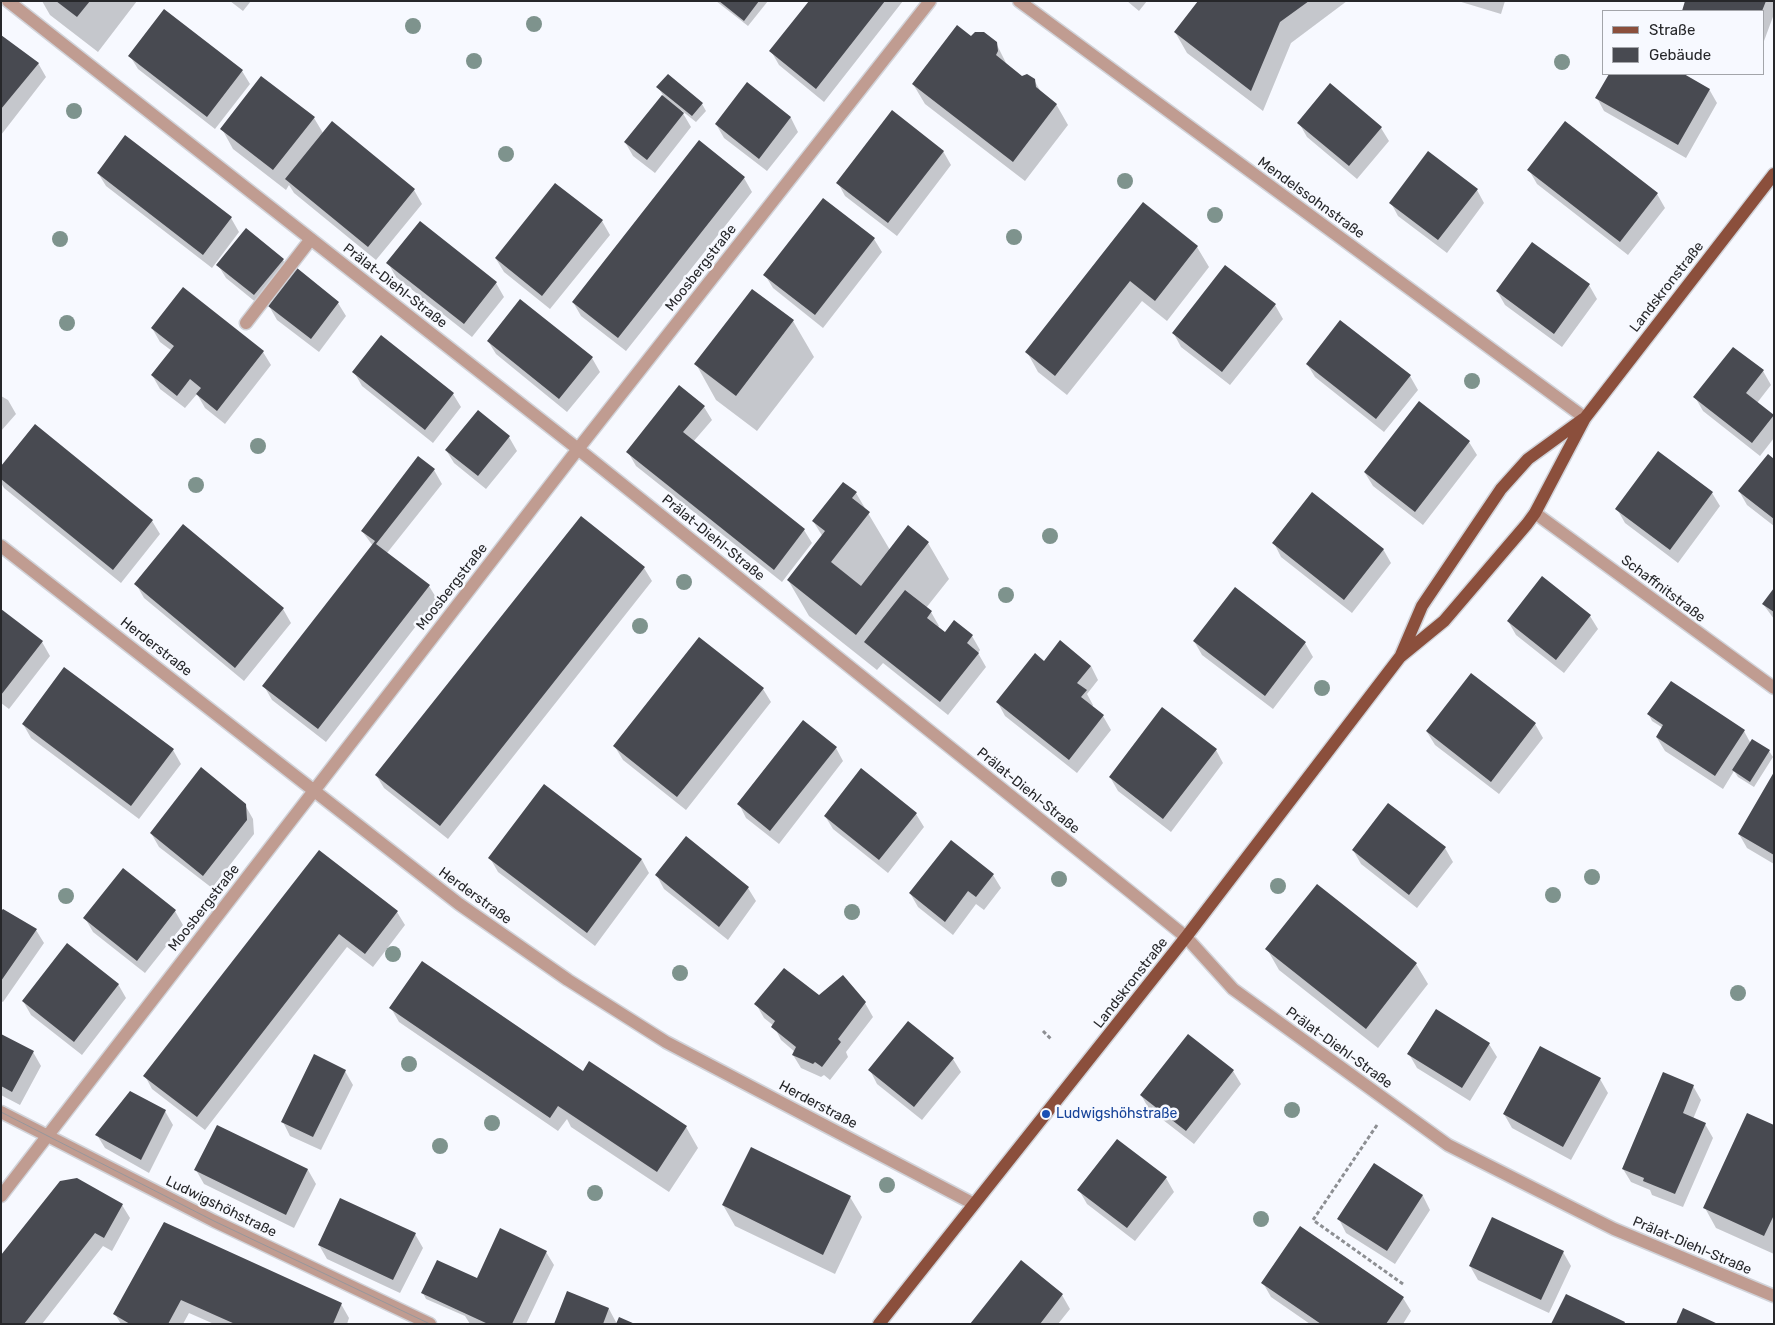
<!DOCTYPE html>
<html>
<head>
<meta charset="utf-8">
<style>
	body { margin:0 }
	#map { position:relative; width:1775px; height:1325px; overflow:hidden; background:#f7f9ff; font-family:Rubik,sans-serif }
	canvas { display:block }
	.frame { position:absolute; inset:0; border:2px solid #26272a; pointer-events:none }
	.legend { position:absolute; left:1602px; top:10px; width:162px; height:65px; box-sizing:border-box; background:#f7f9ff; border:1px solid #a3a5aa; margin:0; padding:6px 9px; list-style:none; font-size:15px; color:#26272a }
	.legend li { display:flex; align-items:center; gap:10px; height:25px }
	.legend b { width:25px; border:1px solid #a3a5aa }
</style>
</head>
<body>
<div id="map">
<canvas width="1775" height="1325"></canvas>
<div class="frame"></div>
<ul class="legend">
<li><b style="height:6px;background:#8b4f3c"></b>Straße</li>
<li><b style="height:14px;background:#484a51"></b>Gebäude</li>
</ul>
</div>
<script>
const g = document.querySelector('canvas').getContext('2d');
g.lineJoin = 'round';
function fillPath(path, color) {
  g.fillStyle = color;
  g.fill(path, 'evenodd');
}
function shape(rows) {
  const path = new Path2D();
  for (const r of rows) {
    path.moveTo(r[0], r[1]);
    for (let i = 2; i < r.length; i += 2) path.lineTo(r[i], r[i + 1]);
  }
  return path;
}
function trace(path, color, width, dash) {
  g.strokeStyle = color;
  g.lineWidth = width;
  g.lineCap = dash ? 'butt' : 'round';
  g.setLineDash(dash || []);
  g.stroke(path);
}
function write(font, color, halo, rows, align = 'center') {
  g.font = font + ' Rubik,sans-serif';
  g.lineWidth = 5;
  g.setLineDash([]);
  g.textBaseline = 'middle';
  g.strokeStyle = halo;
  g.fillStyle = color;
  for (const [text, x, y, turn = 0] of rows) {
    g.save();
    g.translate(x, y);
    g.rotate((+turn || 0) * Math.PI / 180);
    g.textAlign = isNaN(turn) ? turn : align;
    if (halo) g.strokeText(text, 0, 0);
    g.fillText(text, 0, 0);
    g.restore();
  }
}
const shadow = shape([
	[42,1,137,1,98,52,50,15],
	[230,1,251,1,243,11],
	[716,1,768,1,748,26],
	[810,1,903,1,824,102,779,65,771,51],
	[1127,1,1147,1,1139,11],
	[1199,1,1347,1,1291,43,1263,111,1187,53,1175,32],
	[1458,1,1505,1,1501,14],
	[1687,1,1773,1,1774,14,1764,41,1764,11,1683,11],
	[1,37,38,63,46,77,1,135],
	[972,38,996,43,1008,67,1021,77,1034,80,1041,92,1056,104,1068,125,1025,181,925,104,913,84],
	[130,56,242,71,250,84,215,129,138,69],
	[1610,74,1682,74,1709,89,1717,103,1686,158,1604,111,1597,98],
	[668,76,702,104,706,111,696,122,681,110,691,127,655,173,633,156,625,142,663,95,658,87],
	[747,84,791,118,798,132,767,171,724,138,716,124],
	[314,118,323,133,332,123,414,190,422,204,376,260,294,193,289,185,286,190,233,149,222,129],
	[1299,123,1381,128,1389,141,1357,179,1307,137],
	[1566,123,1657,194,1665,208,1628,255,1537,184,1529,170],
	[699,142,744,178,752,192,626,351,581,316,573,302],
	[943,151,951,165,897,236,845,196,838,183],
	[98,173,231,218,239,232,212,268,106,186],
	[1477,190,1484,203,1447,253,1398,216,1391,203],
	[1143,204,1197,247,1209,267,1167,321,1142,301,1067,395,1038,372,1027,352],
	[602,221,610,235,550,309,504,272,496,259],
	[420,223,496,283,504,297,472,337,396,277,388,263],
	[874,239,882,252,823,328,773,288,765,275],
	[283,260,291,273,263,308,226,278,218,265],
	[1589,285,1597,299,1562,347,1505,305,1497,291],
	[753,291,793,321,814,357,757,431,716,400,696,364],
	[338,303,346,316,319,352,277,320,269,306],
	[1275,305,1283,319,1230,385,1181,347,1174,334],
	[152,328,263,352,271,365,225,424,205,408,197,394,185,408,160,389,152,375,172,351,160,342],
	[488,341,592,358,600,372,567,412,496,354],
	[1307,364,1410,376,1418,390,1384,432,1315,377],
	[1763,371,1771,385,1757,403,1774,417,1774,438,1760,456,1703,411,1695,397],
	[354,372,453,394,461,407,433,443,362,386],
	[1,396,8,400,16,414,1,431],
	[704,407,712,420,693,442,804,530,812,543,782,582,636,466,628,452],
	[478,412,509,437,517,451,486,489,454,463,446,450],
	[1469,442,1477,455,1423,525,1373,486,1365,473],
	[1774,460,1774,526,1747,505,1739,491],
	[1,468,152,521,160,534,121,583,4,488,1,483],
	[434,470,442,484,387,553,429,586,437,599,326,742,272,700,264,686,373,546,362,531],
	[856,493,890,550,928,543,949,579,926,608,931,612,939,626,937,628,945,634,972,636,980,650,978,653,986,667,948,715,883,663,877,670,809,616,788,580,823,537,813,521],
	[1712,493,1720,506,1678,563,1625,523,1617,509],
	[184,526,283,609,291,623,244,681,144,598,136,584],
	[1274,543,1383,549,1391,563,1352,613,1281,557],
	[644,568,652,581,448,839,384,788,376,775],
	[1235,589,1305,643,1313,657,1273,709,1202,655,1194,641],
	[1774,590,1774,619,1763,604],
	[1,610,42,642,50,656,9,709,1,703],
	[1590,616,1598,629,1564,673,1516,635,1508,621],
	[1045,662,1091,666,1098,680,1087,694,1093,705,1092,707,1103,716,1111,730,1077,773,1005,716,998,703],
	[763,689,771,702,686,810,623,760,615,747],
	[1649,715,1744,731,1751,744,1769,751,1773,757,1754,787,1738,777,1734,771,1723,789,1665,751,1657,738,1663,728,1652,721],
	[23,724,173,750,181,764,139,819,31,738],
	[1535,724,1543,738,1499,794,1435,745,1427,732],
	[836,748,843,761,779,844,746,818,739,804],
	[1216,750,1223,763,1171,832,1118,791,1110,777],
	[1774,775,1774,864,1747,848,1739,834],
	[1389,804,1445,848,1453,862,1417,908,1361,864,1353,850],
	[245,805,253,819,254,834,212,888,159,847,151,833],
	[916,814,924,827,888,873,833,829,825,816],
	[319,851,397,912,405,925,373,967,347,947,205,1130,152,1089,145,1076],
	[490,858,642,860,649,873,595,946,498,872],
	[123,870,175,911,183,925,145,973,93,932,85,918],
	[993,875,1001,888,984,910,976,904,953,935,918,907,910,893],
	[657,876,748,888,756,901,728,940,664,889],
	[1317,886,1416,964,1428,984,1378,1048,1279,970,1267,949],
	[1,913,36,930,44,943,3,1002,1,1001],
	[118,984,126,998,82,1055,31,1015,23,1001],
	[819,997,865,1003,873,1017,846,1052,848,1057,830,1080,824,1075,821,1077,801,1068,793,1055,795,1052,781,1040,774,1026,764,1018,756,1004],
	[391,1008,583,1072,589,1062,686,1127,698,1148,669,1192,571,1127,567,1119,558,1131,399,1022],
	[1,1036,33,1052,41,1066,20,1105,1,1095],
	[1489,1044,1497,1057,1470,1101,1417,1068,1409,1054],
	[953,1059,961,1072,922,1120,877,1084,870,1070],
	[345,1071,353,1085,321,1150,290,1136,283,1122],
	[1233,1071,1241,1084,1194,1144,1149,1109,1141,1095],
	[1600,1079,1608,1093,1571,1160,1512,1128,1504,1114],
	[1693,1086,1701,1100,1693,1119,1705,1124,1713,1138,1683,1207,1652,1195,1650,1190,1631,1182,1623,1169],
	[165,1111,173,1125,149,1173,105,1148,97,1135],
	[218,1126,308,1170,316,1184,294,1228,204,1184,196,1170],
	[1774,1126,1774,1254,1716,1228,1705,1208],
	[1374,1165,1423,1196,1430,1210,1395,1264,1346,1233,1339,1219],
	[1166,1178,1174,1192,1135,1241,1087,1204,1079,1190],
	[850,1197,862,1217,835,1274,735,1226,723,1205],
	[122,1205,130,1218,112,1251,103,1246,42,1324,1,1324],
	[164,1223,341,1304,349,1318,347,1324,214,1324,189,1313,183,1324,121,1324,115,1314],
	[415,1234,423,1248,400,1293,327,1259,319,1245],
	[546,1252,554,1265,526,1324,470,1324,465,1316,426,1299,423,1293,477,1280],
	[1563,1252,1571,1266,1549,1313,1478,1280,1470,1266],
	[1021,1262,1062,1295,1070,1309,1058,1324,971,1324],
	[1263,1283,1403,1298,1411,1311,1403,1324,1310,1324,1271,1297],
	[609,1309,617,1324,632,1324,555,1324]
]);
const building = shape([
	[56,1,90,1,77,17],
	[719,1,759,1,744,21],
	[809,1,885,1,816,89,769,51],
	[1198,1,1309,1,1280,22,1251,91,1174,32],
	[1685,1,1766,1,1762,11,1682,11],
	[164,9,243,70,207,117,128,56],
	[957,25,971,36,975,32,984,32,997,42,998,51,996,55,1022,76,1027,74,1035,79,1036,87,1057,104,1013,162,912,84],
	[1,35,39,63,1,109],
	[668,74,703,103,692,116,656,87],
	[1609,74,1684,74,1710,89,1678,145,1595,98],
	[261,76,315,117,273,170,220,129],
	[747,82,791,117,759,159,715,124],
	[1330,83,1382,127,1349,166,1297,123],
	[662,95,684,113,647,160,624,142],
	[892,110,944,151,888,223,836,183],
	[332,121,415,189,368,247,285,179],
	[1565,121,1658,193,1620,242,1527,170],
	[125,135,232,217,203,255,97,173],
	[699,140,745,177,618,338,572,302],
	[1428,151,1478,189,1438,240,1389,203],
	[555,183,603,220,542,296,495,258],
	[823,198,875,238,815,315,763,275],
	[1143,202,1198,246,1155,301,1130,281,1055,376,1025,352],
	[420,221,497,282,464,324,386,263],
	[246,228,284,259,254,295,216,265],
	[1532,242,1590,284,1554,334,1496,291],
	[1225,265,1276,304,1222,372,1172,333],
	[297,268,339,302,311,339,268,306],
	[183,287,264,351,217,411,196,394,201,388,190,379,177,396,151,375,174,346,151,328],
	[752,289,794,320,736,396,694,364],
	[520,299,593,357,559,399,487,341],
	[1340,320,1411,375,1376,419,1306,364],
	[381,335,454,393,425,430,352,372],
	[1733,347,1764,370,1746,393,1774,415,1752,443,1693,397],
	[679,385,705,406,683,432,805,529,774,570,626,452],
	[1419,401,1470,441,1415,512,1364,472],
	[478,410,510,436,478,476,445,450],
	[35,424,153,520,113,570,1,479,1,466],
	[1658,451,1713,492,1670,550,1615,509],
	[1768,454,1774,459,1774,519,1738,491],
	[418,456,435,469,376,544,430,585,318,729,262,686,375,541,361,531],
	[843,482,857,492,852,498,870,512,831,562,861,586,908,525,929,542,856,635,787,580,825,531,812,521],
	[1312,492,1384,549,1344,600,1272,543],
	[581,516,645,567,440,826,375,775],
	[183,524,284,608,235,668,134,584],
	[1542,576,1591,615,1556,660,1507,621],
	[1235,587,1306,642,1265,696,1193,641],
	[1774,588,1774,612,1762,604],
	[905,590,932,611,927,618,945,632,954,620,973,635,967,643,979,653,940,702,864,642],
	[1,609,43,641,1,695],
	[699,637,764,688,677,797,613,746],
	[1060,640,1091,666,1077,683,1087,690,1081,697,1104,715,1069,760,996,702,1035,653,1044,661],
	[64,667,174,749,131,806,22,724],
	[1471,673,1536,723,1491,782,1426,731],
	[1671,681,1745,730,1715,776,1656,737,1663,725,1647,714],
	[1162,707,1217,749,1163,819,1109,777],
	[803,720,837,747,770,831,737,804],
	[1752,739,1770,750,1750,782,1732,770],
	[201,767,246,804,247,820,203,876,150,833],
	[861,768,917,813,879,860,824,816],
	[1774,772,1774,855,1738,834],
	[544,784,642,859,587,933,488,858],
	[1388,803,1446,847,1409,895,1352,850],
	[686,836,749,887,719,927,655,875],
	[951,840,994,874,976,897,968,891,945,922,909,893],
	[319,850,398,911,365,954,339,934,197,1117,143,1076],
	[123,868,176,910,137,961,83,918],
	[1317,884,1417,963,1366,1029,1265,949],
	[3,909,37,929,1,981,1,911],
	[67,943,119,984,74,1042,22,1001],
	[422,961,583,1071,589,1061,687,1126,657,1172,558,1106,550,1118,389,1008],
	[784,968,819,995,843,975,866,1002,838,1039,841,1042,822,1067,815,1062,813,1064,792,1055,796,1047,771,1027,775,1021,754,1004],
	[1436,1009,1490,1043,1462,1088,1407,1054],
	[908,1021,954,1058,914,1107,868,1070],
	[1,1034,34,1051,12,1092,1,1086],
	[1188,1034,1234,1070,1186,1131,1140,1095],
	[1540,1046,1601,1078,1563,1147,1503,1114],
	[314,1054,346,1070,313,1137,281,1122],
	[1663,1072,1694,1085,1683,1113,1706,1123,1675,1194,1643,1181,1644,1178,1622,1169],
	[130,1091,166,1110,141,1160,95,1135],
	[1747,1113,1774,1125,1774,1215,1764,1236,1703,1208],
	[217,1125,308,1169,286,1215,194,1170],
	[1117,1139,1167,1177,1127,1228,1077,1190],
	[751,1147,851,1196,823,1255,722,1205],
	[1374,1163,1423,1195,1387,1251,1337,1219],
	[77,1178,123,1204,104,1238,95,1233,24,1324,1,1324,1,1255,60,1181],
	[340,1198,416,1233,393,1280,318,1245],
	[1492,1217,1564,1251,1541,1300,1469,1266],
	[164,1222,342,1303,333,1324,235,1324,181,1300,168,1324,130,1324,113,1314],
	[1300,1226,1404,1297,1386,1324,1321,1324,1261,1283],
	[500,1228,547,1251,512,1324,488,1324,421,1293,437,1260,477,1278],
	[1021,1260,1063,1294,1040,1324,970,1324],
	[567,1291,609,1308,603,1324,554,1324],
	[1566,1294,1625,1322,1624,1324,1551,1324],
	[1683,1308,1718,1324,1676,1324],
	[619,1317,635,1324,616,1324]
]);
const path = shape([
	[1043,1031,1051,1039],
	[1377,1125,1313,1220,1403,1284]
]);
const minor = shape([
	[8,1,578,449,1128,890,1186,937,1233,989,1448,1145,1614,1229,1774,1296],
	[1019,1,1585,418],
	[246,323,311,239],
	[1535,513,1774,688],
	[1,546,459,904,568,980,666,1042,974,1204],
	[1,1112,214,1221,430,1324],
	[1,1196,578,449,930,1]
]);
const major = shape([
	[1401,655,1422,606,1501,489,1528,459,1583,419],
	[879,1324,1186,937,1400,657,1444,621,1527,524,1535,513,1585,418,1774,174]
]);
const tram = shape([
	[1,1112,214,1221,430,1324]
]);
const trees = [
	[534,24],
	[413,26],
	[474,61],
	[1562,62],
	[74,111],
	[506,154],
	[1125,181],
	[1215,215],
	[1014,237],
	[60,239],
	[67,323],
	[1472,381],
	[258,446],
	[196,485],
	[1050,536],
	[684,582],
	[1006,595],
	[640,626],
	[1322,688],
	[1592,877],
	[1059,879],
	[1278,886],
	[1553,895],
	[66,896],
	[852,912],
	[393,954],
	[680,973],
	[1738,993],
	[409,1064],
	[1292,1110],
	[492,1123],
	[440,1146],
	[887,1185],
	[595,1193],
	[1261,1219]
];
const markers = [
	[1046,1114,5,"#1a4fb4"]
];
const streetNames = [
	["Mendelssohnstraße",1311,198,36],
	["Moosbergstraße",701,268,-52],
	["Prälat-Diehl-Straße",395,286,38],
	["Landskronstraße",1667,287,-52],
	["Prälat-Diehl-Straße",713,538,39],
	["Moosbergstraße",452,587,-52],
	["Schaffnitstraße",1663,589,37],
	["Herderstraße",156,647,38],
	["Prälat-Diehl-Straße",1028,791,39],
	["Herderstraße",475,896,36],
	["Moosbergstraße",204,908,-52],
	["Landskronstraße",1131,983,-52],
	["Prälat-Diehl-Straße",1339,1048,36],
	["Herderstraße",818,1105,28],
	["Ludwigshöhstraße",221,1207,26],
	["Prälat-Diehl-Straße",1692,1246,23]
];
const transitNames = [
	["Ludwigshöhstraße",1056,1114]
];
fillPath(shadow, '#0003');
fillPath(building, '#484a51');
trace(minor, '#d1d3d9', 15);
trace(major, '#d1d3d9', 15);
trace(path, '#8d8f93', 3, [4, 2.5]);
trace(minor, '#c09c91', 12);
trace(major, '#8b4f3c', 12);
trace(tram, '#96979c', 1);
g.fillStyle = '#7e938d';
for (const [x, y] of trees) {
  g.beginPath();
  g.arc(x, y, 8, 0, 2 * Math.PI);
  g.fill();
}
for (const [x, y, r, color] of markers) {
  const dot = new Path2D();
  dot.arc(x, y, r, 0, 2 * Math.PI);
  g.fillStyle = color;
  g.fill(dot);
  trace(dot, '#f7f9ff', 2);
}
write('14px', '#26272a', '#f7f9ff', streetNames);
write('14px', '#164399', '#f7f9ff', transitNames, 'left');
</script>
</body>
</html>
